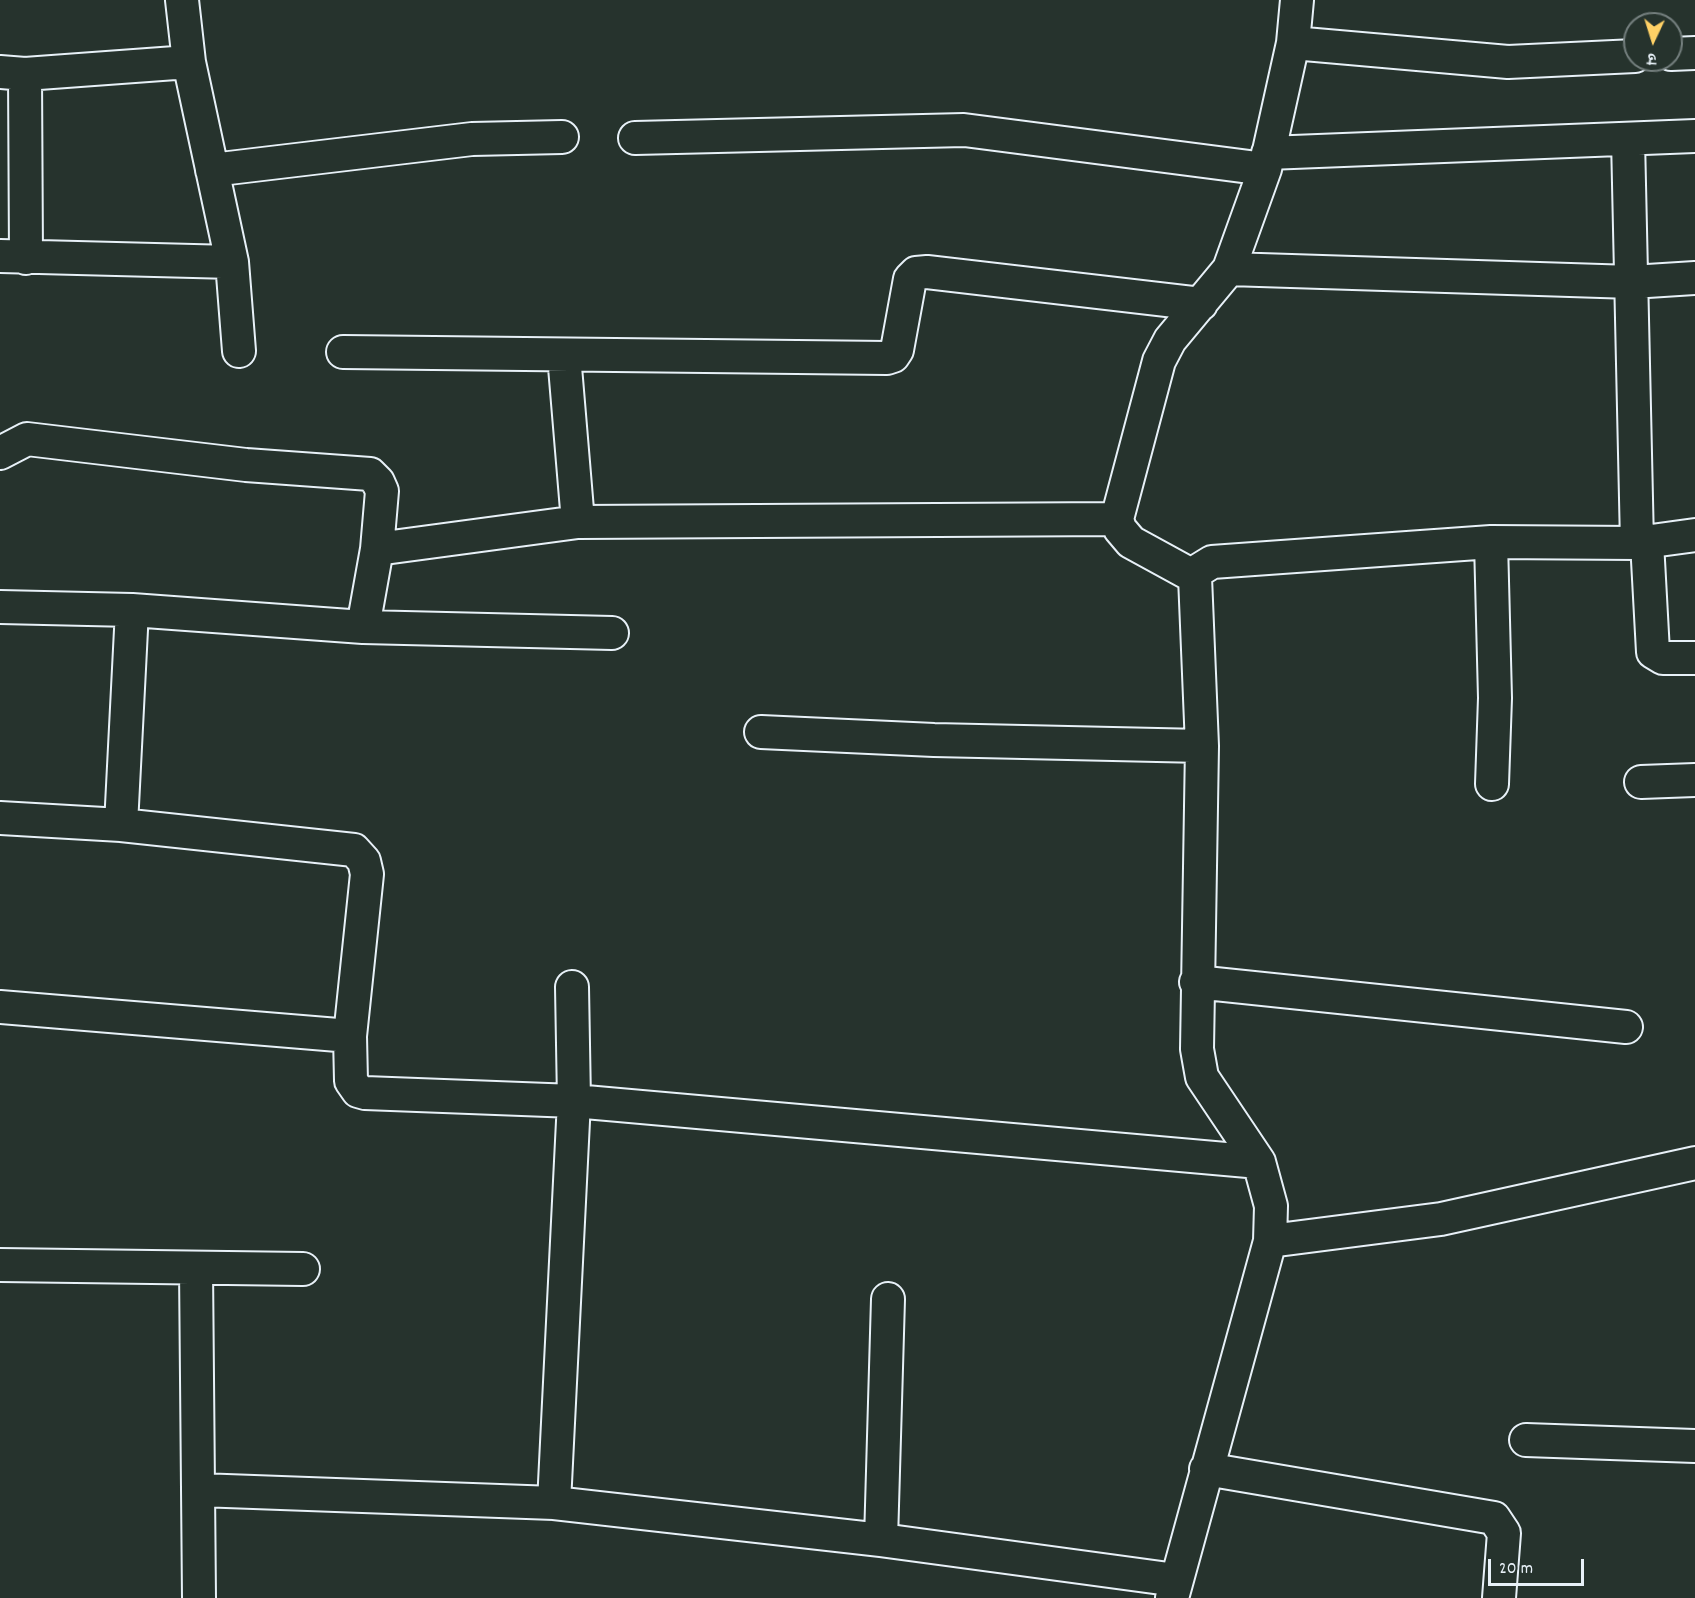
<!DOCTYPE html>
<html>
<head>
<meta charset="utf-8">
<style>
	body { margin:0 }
	#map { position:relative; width:1695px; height:1598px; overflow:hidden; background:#26332d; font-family:Dekko,"Playpen Sans Deva",sans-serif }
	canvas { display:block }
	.north { position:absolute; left:1623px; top:12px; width:60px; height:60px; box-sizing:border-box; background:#26332d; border:2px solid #747f7e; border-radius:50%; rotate:184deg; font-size:16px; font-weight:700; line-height:24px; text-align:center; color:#e8f1f8 }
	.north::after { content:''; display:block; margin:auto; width:21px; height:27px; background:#ffd166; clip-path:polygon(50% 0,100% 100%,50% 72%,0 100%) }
	.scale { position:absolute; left:1488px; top:1559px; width:96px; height:27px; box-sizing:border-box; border:3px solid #e8f1f8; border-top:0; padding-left:8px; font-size:18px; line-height:21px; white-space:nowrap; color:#e8f1f8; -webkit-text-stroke:4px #26332d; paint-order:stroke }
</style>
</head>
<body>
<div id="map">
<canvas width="1695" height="1598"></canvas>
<div class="north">उ</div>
<div class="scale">20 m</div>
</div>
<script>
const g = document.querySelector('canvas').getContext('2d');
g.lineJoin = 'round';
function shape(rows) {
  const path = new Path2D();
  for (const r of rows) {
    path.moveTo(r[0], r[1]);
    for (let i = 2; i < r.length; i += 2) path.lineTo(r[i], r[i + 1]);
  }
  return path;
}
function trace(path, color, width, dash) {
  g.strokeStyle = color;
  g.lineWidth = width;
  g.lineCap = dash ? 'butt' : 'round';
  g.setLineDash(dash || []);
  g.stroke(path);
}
const minor = shape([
	[182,0,189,62,232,262,239,351],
	[1293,43,1508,62,1635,56],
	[1671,54,1695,53],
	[0,72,25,74,189,62],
	[25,74,26,258],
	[635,138,964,130,1265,169],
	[1628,139,1637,543],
	[1268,153,1695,136],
	[212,170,472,139,562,137],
	[0,256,232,262],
	[1229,269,1632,282,1695,278],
	[343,352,887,358,893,356,897,350,910,279,916,273,927,272,1201,304],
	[564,355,578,522],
	[0,453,27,439,246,465,370,474,378,482,382,491,377,549,363,627],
	[1491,542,1495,698,1492,784],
	[1647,542,1653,652,1663,658,1695,658],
	[377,549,578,522,1117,519],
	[1195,577,1131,542,1120,529,1117,519,1159,361,1170,340,1229,269,1265,169,1293,43,1297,0],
	[0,607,132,610,363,627,612,633],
	[761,732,934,740,1202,746],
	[1641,782,1695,780],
	[0,818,121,825,354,850,364,861,367,874,350,1036,351,1081,358,1091,365,1093,574,1101,1259,1162],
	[121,825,132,610],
	[1196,982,1626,1027],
	[0,1007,350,1036],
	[1270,1241,1441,1219,1695,1163],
	[0,1265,303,1269],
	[196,1268,199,1598],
	[1526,1440,1695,1446],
	[1206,1469,1494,1518,1504,1533,1499,1598],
	[199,1490,554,1503,881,1540,1176,1580],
	[554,1503,574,1101,572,987],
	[881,1540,888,1299],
	[1172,1598,1270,1241,1271,1206,1259,1162,1202,1077,1197,1049,1202,746,1195,577,1199,570,1212,562,1491,542,1637,543,1695,535]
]);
trace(minor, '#e8f1f8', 36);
trace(minor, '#26332d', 32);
</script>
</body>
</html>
